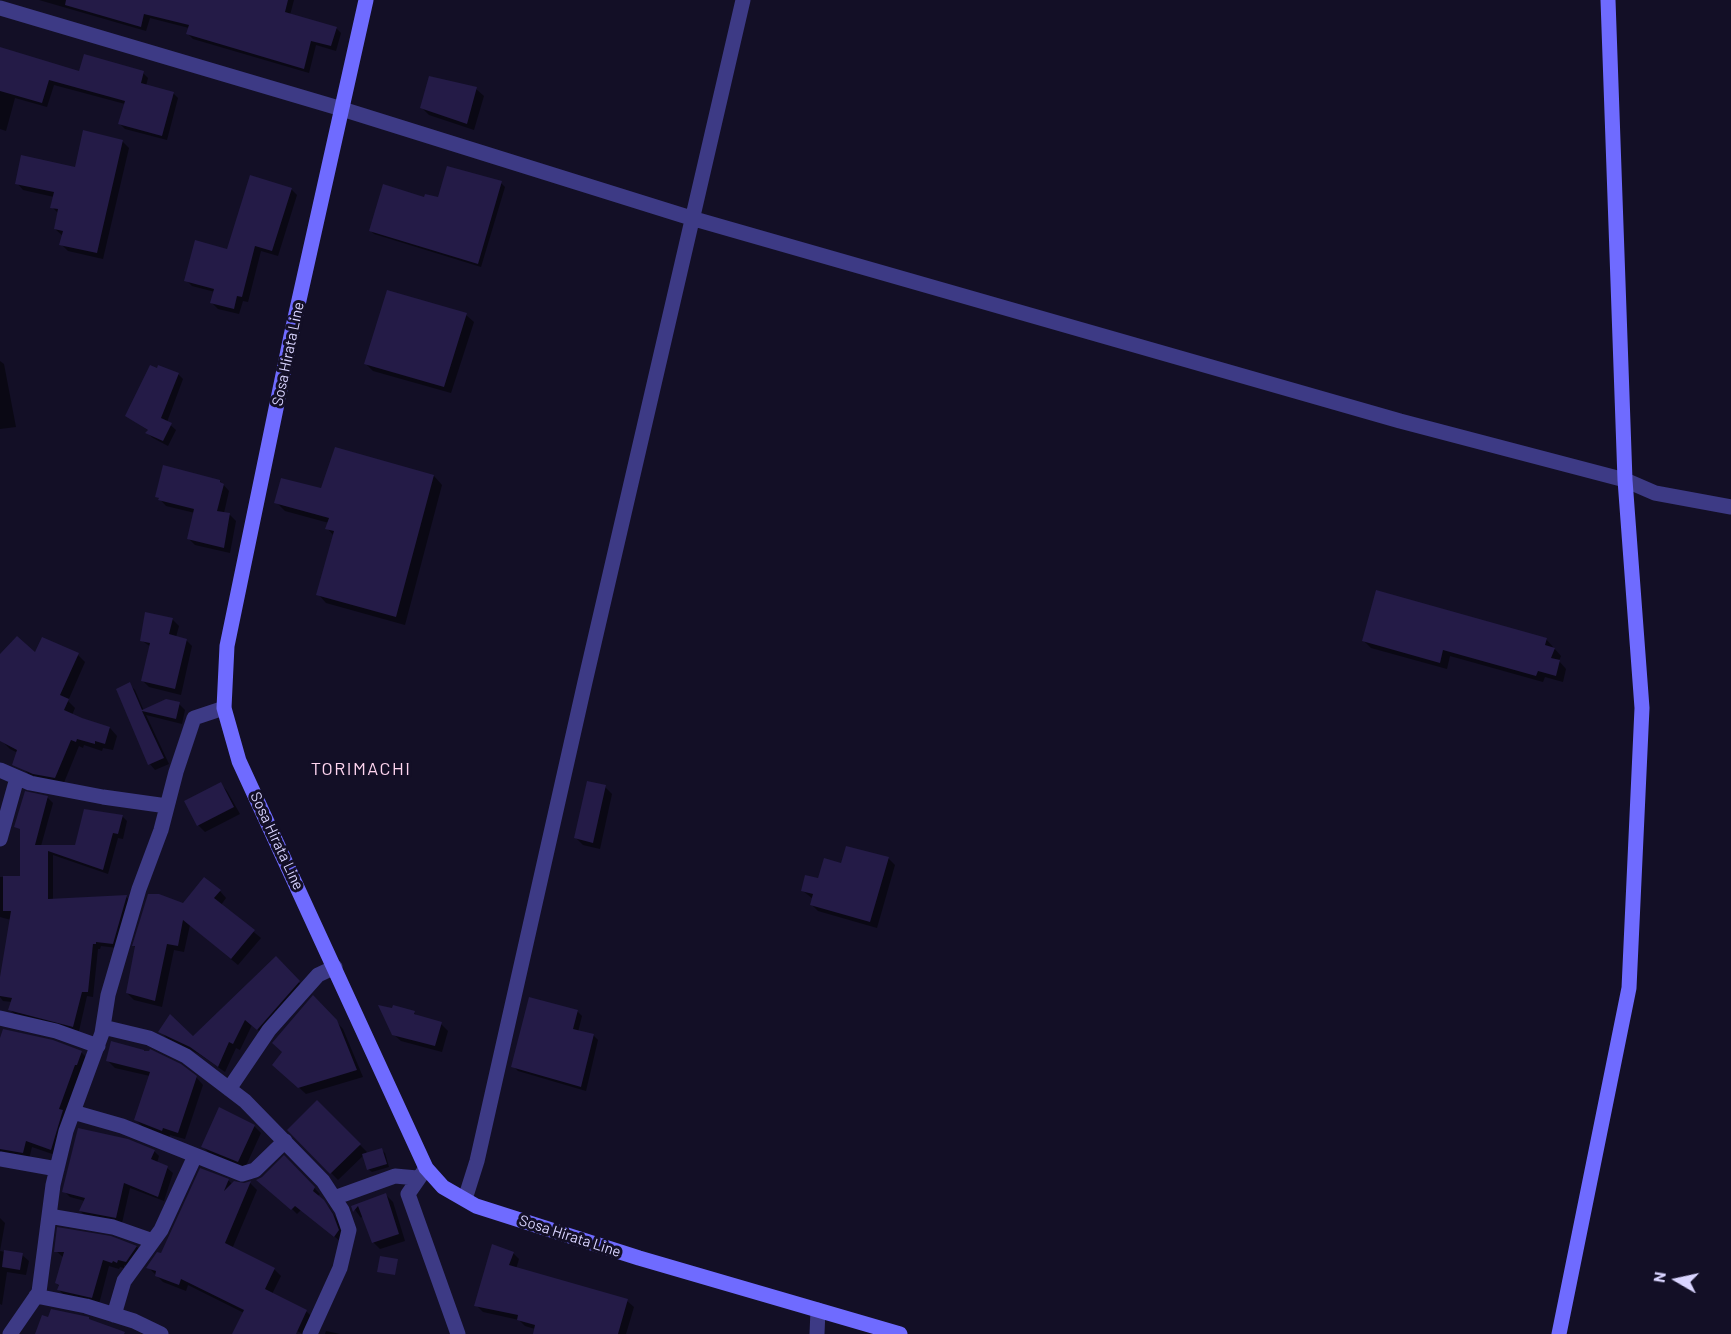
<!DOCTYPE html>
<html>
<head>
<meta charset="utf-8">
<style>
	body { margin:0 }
	#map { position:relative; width:1731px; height:1334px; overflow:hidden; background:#130f26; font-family:Barlow,sans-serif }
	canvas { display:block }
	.north { position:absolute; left:1647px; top:1250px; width:60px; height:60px; -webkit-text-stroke:4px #130f26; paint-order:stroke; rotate:279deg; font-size:16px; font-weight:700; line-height:24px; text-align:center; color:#d9d4ff }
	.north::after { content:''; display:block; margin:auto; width:21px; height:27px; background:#d9d4ff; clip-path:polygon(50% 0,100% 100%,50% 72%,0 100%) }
</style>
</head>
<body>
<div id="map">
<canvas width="1731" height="1334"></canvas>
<div class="north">N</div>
</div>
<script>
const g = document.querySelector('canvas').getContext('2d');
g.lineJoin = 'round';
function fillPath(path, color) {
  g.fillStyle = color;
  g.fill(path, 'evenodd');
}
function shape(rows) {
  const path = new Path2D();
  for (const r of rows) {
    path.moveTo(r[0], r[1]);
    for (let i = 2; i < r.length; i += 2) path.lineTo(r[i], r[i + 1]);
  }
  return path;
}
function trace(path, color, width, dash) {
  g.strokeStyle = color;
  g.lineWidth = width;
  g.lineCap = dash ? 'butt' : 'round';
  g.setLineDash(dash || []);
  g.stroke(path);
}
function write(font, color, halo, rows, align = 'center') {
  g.font = font + ' Barlow,sans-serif';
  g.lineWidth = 6;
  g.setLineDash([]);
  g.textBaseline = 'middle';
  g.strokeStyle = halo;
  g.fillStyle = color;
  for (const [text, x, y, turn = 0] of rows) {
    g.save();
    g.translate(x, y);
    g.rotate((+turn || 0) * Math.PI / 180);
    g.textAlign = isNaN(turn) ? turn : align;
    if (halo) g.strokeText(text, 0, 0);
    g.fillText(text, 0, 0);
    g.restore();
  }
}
const shadow = shape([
	[39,0,294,0,290,15,336,28,341,33,336,51,316,45,309,73,193,39,188,34,189,28,150,18,146,31],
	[0,49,80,73,143,73,148,78,146,86,173,93,178,98,167,140,125,129,120,124,125,104,54,85,47,107,15,98,6,131,0,129],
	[476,89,484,96,474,130,429,115,422,108],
	[122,141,129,148,103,259,68,251,61,244,63,236,55,229,59,214,52,207,54,197,23,190,17,183,76,169],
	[501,183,505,187,481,267,374,234,370,230,425,199,439,199],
	[291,189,297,195,278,256,261,251,248,302,243,301,239,314,218,309,212,303,215,292,192,286,186,280,228,251],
	[466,315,474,322,451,393,373,371,366,364],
	[0,361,4,364,16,427,0,429],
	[178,374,183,379,167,422,176,430,168,446,153,438,147,433,149,431,127,416],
	[434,476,442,485,405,625,326,603,318,594,334,536,327,528,329,523,285,511,276,502,322,490],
	[220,481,229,491,224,513,230,515,236,521,230,553,195,545,189,539,195,513,166,506,157,496],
	[172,619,179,626,176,637,186,640,192,646,181,695,149,687,143,681,151,647,141,640],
	[1546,639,1561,656,1559,661,1566,669,1563,682,1545,677,1543,682,1450,656,1447,669,1371,648,1364,641],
	[0,654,78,655,85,662,68,701,75,708,72,715,110,728,117,736,113,750,103,748,102,751,84,745,83,748,79,746,63,785,30,775,22,768,22,755,10,749,2,741,0,710],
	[129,684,135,690,144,711,179,704,185,710,182,724,146,715,169,764,155,770,150,764],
	[220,783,227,791,240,814,205,832,198,825],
	[605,787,612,794,600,849,583,845,576,838],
	[26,793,48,798,53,803,41,846,77,846,122,816,127,821,123,839,118,838,108,874,53,855,53,900,126,897,132,902,118,948,101,946,100,949,98,949,93,997,87,996,79,1031,15,1015,10,1009,12,1002,3,1001,0,997,0,984,11,920,0,917,0,877,21,877],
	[888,858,895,865,877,928,818,911,811,904,813,899,803,891,843,865],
	[220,891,226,898,221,905,261,938,238,965,190,925,184,952,174,950,162,1007,134,1000,127,993,136,948,134,946,183,905],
	[276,958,305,989,265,1036,252,1025,240,1050,236,1048,225,1072,199,1054,167,1038,160,1031,193,1038],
	[313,997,343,1029,363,1077,306,1094,281,1071,284,1052],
	[577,1011,582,1016,578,1032,593,1035,598,1040,586,1091,518,1071,513,1066],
	[414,1013,419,1017,441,1024,448,1031,442,1052,401,1041,393,1034],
	[0,1042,81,1052,88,1059,58,1156,32,1147,29,1159,0,1156],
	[108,1061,196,1077,203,1085,185,1139,170,1135,169,1138,143,1127,136,1120,150,1076,115,1068],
	[317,1102,367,1152,338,1180,289,1130],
	[254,1126,261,1133,245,1168,210,1154,203,1147],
	[381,1150,385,1153,389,1167,372,1172,368,1169],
	[154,1151,159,1156,157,1163,167,1168,173,1173,164,1201,130,1188,122,1223,86,1216,80,1211,85,1201,70,1197,64,1191],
	[284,1157,320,1194,317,1197,329,1207,338,1221,343,1236,340,1241,301,1210,297,1214,279,1196,277,1198,259,1180],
	[201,1170,229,1181,233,1185,250,1183,257,1190,232,1249,274,1269,281,1276,272,1294,307,1312,313,1318,303,1334,289,1327,286,1334,234,1334,244,1313,188,1285,186,1291,163,1282,148,1267,162,1254],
	[386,1195,393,1202,405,1241,380,1249,373,1242,363,1215,361,1218,353,1207],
	[0,1218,5,1223,0,1251,22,1255,29,1261,26,1275,7,1272,2,1305,0,1304],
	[110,1238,137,1247,143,1254,133,1268,124,1265,124,1268,120,1267,119,1269,109,1266,99,1304,65,1296,59,1290,60,1287,56,1283,64,1258,56,1251],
	[513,1253,519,1259,516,1269,627,1301,634,1307,626,1334,534,1334,535,1329,525,1326,519,1320,483,1312,476,1305],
	[326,1331,340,1334,325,1334]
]);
const building = shape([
	[66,0,288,0,285,12,337,27,331,46,311,41,304,69,186,34,189,25,144,14,141,27,65,5],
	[0,47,79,71,84,54,144,71,141,83,174,92,162,136,118,124,125,101,49,80,42,103,0,91],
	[429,76,477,87,467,124,420,108],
	[83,130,123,140,97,253,59,245,63,231,54,229,58,209,50,208,54,192,15,184,21,155,75,167],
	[447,166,502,181,478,264,369,231,383,184,424,197,425,194,438,197],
	[250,175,292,188,272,251,255,246,242,297,237,296,234,309,210,303,214,289,184,281,195,240,227,249],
	[387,290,467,313,444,387,364,364],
	[150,365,157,368,158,365,179,373,161,418,172,423,163,441,145,433,148,430,125,416],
	[335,447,434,475,396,617,316,595,334,531,325,529,329,518,274,503,281,478,321,488],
	[163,465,220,480,220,482,224,484,217,511,230,513,224,548,187,539,194,509,158,500,159,498,155,497],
	[1376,590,1547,638,1545,645,1555,648,1551,658,1560,660,1556,676,1538,671,1536,676,1443,650,1440,663,1362,641],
	[145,612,173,618,169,634,187,639,175,689,141,681,150,643,140,641],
	[17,636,35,652,42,637,79,653,60,695,69,699,64,710,82,718,110,727,105,744,95,741,95,744,77,739,76,742,71,740,55,778,33,774,12,765,17,750,0,741,0,654],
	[130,682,142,710,166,699,180,702,176,719,142,711,164,758,148,765,116,689],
	[587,781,606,785,593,843,574,838],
	[221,782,234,807,197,826,184,801],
	[25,791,48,796,35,845,75,845,84,809,123,815,118,834,113,833,103,870,48,851,48,899,127,895,113,944,96,942,96,944,93,944,88,992,82,992,73,1027,8,1010,12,998,0,996,0,977,11,911,3,911,3,876,20,876,20,829,14,827],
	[846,846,889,857,870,922,810,905,813,894,801,891,805,875,818,878,824,858,841,863],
	[204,877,221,890,214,898,255,930,231,959,183,920,178,946,167,944,155,1001,126,993,135,946,132,946,148,894,159,894,183,903],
	[276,956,300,981,257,1030,245,1020,233,1044,229,1042,218,1067,190,1047,158,1032,170,1014,193,1036],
	[313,995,337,1020,357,1070,298,1088,272,1065,282,1052,272,1043],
	[529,997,578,1010,573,1029,594,1034,581,1087,511,1067],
	[378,1005,392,1008,393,1005,415,1011,414,1014,442,1022,435,1046,392,1035],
	[3,1029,53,1040,82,1051,77,1065,75,1065,59,1109,63,1110,51,1150,26,1141,23,1153,0,1149,0,1038],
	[111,1041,144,1050,144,1051,149,1051,150,1049,181,1064,197,1076,178,1133,163,1128,162,1131,134,1120,150,1072,106,1061],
	[317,1100,361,1144,330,1174,287,1130],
	[219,1107,255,1125,238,1162,201,1147],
	[78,1128,128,1139,155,1150,151,1159,168,1166,158,1197,124,1183,116,1218,79,1211,85,1198,62,1192],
	[382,1148,387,1164,367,1170,362,1154],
	[284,1155,315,1187,313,1191,324,1200,333,1214,339,1230,334,1237,295,1206,291,1210,256,1180,262,1177],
	[200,1168,229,1179,224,1191,234,1181,244,1183,251,1181,225,1243,275,1268,265,1289,307,1310,296,1334,232,1334,244,1310,181,1279,179,1285,155,1276,156,1271,146,1268,157,1252,161,1253],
	[386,1193,399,1234,372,1243,358,1206,353,1212,351,1206],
	[57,1227,111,1236,137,1246,126,1262,118,1260,117,1263,113,1261,112,1263,103,1260,92,1298,57,1290,59,1285,55,1283,64,1252,54,1252],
	[492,1244,514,1252,509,1265,628,1299,618,1334,533,1334,535,1325,517,1320,518,1315,474,1306],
	[4,1250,23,1253,20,1270,2,1267],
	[380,1256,398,1259,395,1275,377,1272],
	[51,1309,89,1317,89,1319,125,1332,124,1334,35,1334,42,1315,48,1317]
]);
const street = shape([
	[0,8,342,109,691,218,1400,421,1625,480,1655,493,1731,507],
	[0,770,30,783,103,797,167,806],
	[0,839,17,778],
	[0,1018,56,1031,98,1046],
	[103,1027,149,1038,186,1056,245,1101,323,1181,342,1210,349,1230,340,1268,310,1334],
	[229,1089,269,1030,318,975,335,967],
	[73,1112,122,1126,242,1174,255,1170,285,1141],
	[0,1159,57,1169],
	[426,1168,408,1194,458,1334],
	[334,1198,395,1176,417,1178],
	[465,1199,477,1161,585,682,743,0],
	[49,1216,113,1227,153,1241],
	[36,1296,86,1306,134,1321,161,1334],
	[114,1315,124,1281,161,1230,195,1156],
	[10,1334,39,1292,53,1185,66,1131,102,1033,108,995,139,889,161,830,176,772,194,718,224,708],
	[817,1334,818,1310]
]);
const secondary = shape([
	[366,0,291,336,227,646,224,708,239,761,426,1168,443,1187,476,1206,639,1258,900,1334],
	[1559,1334,1629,988,1642,708,1625,480,1608,0]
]);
const streetNames = [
	["Sosa Hirata Line",288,354,-78],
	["Sosa Hirata Line",277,841,65],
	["Sosa Hirata Line",570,1236,18]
];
const quarterNames = [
	["TORIMACHI",361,769]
];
fillPath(shadow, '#0007');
fillPath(building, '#241b47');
trace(street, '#3d3a85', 15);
trace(secondary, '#6f6bff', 15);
write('15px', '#d9d4ff', '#130f26', streetNames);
g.letterSpacing = '1.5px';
write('18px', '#ffd6f0', '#130f26', quarterNames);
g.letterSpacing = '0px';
</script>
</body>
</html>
